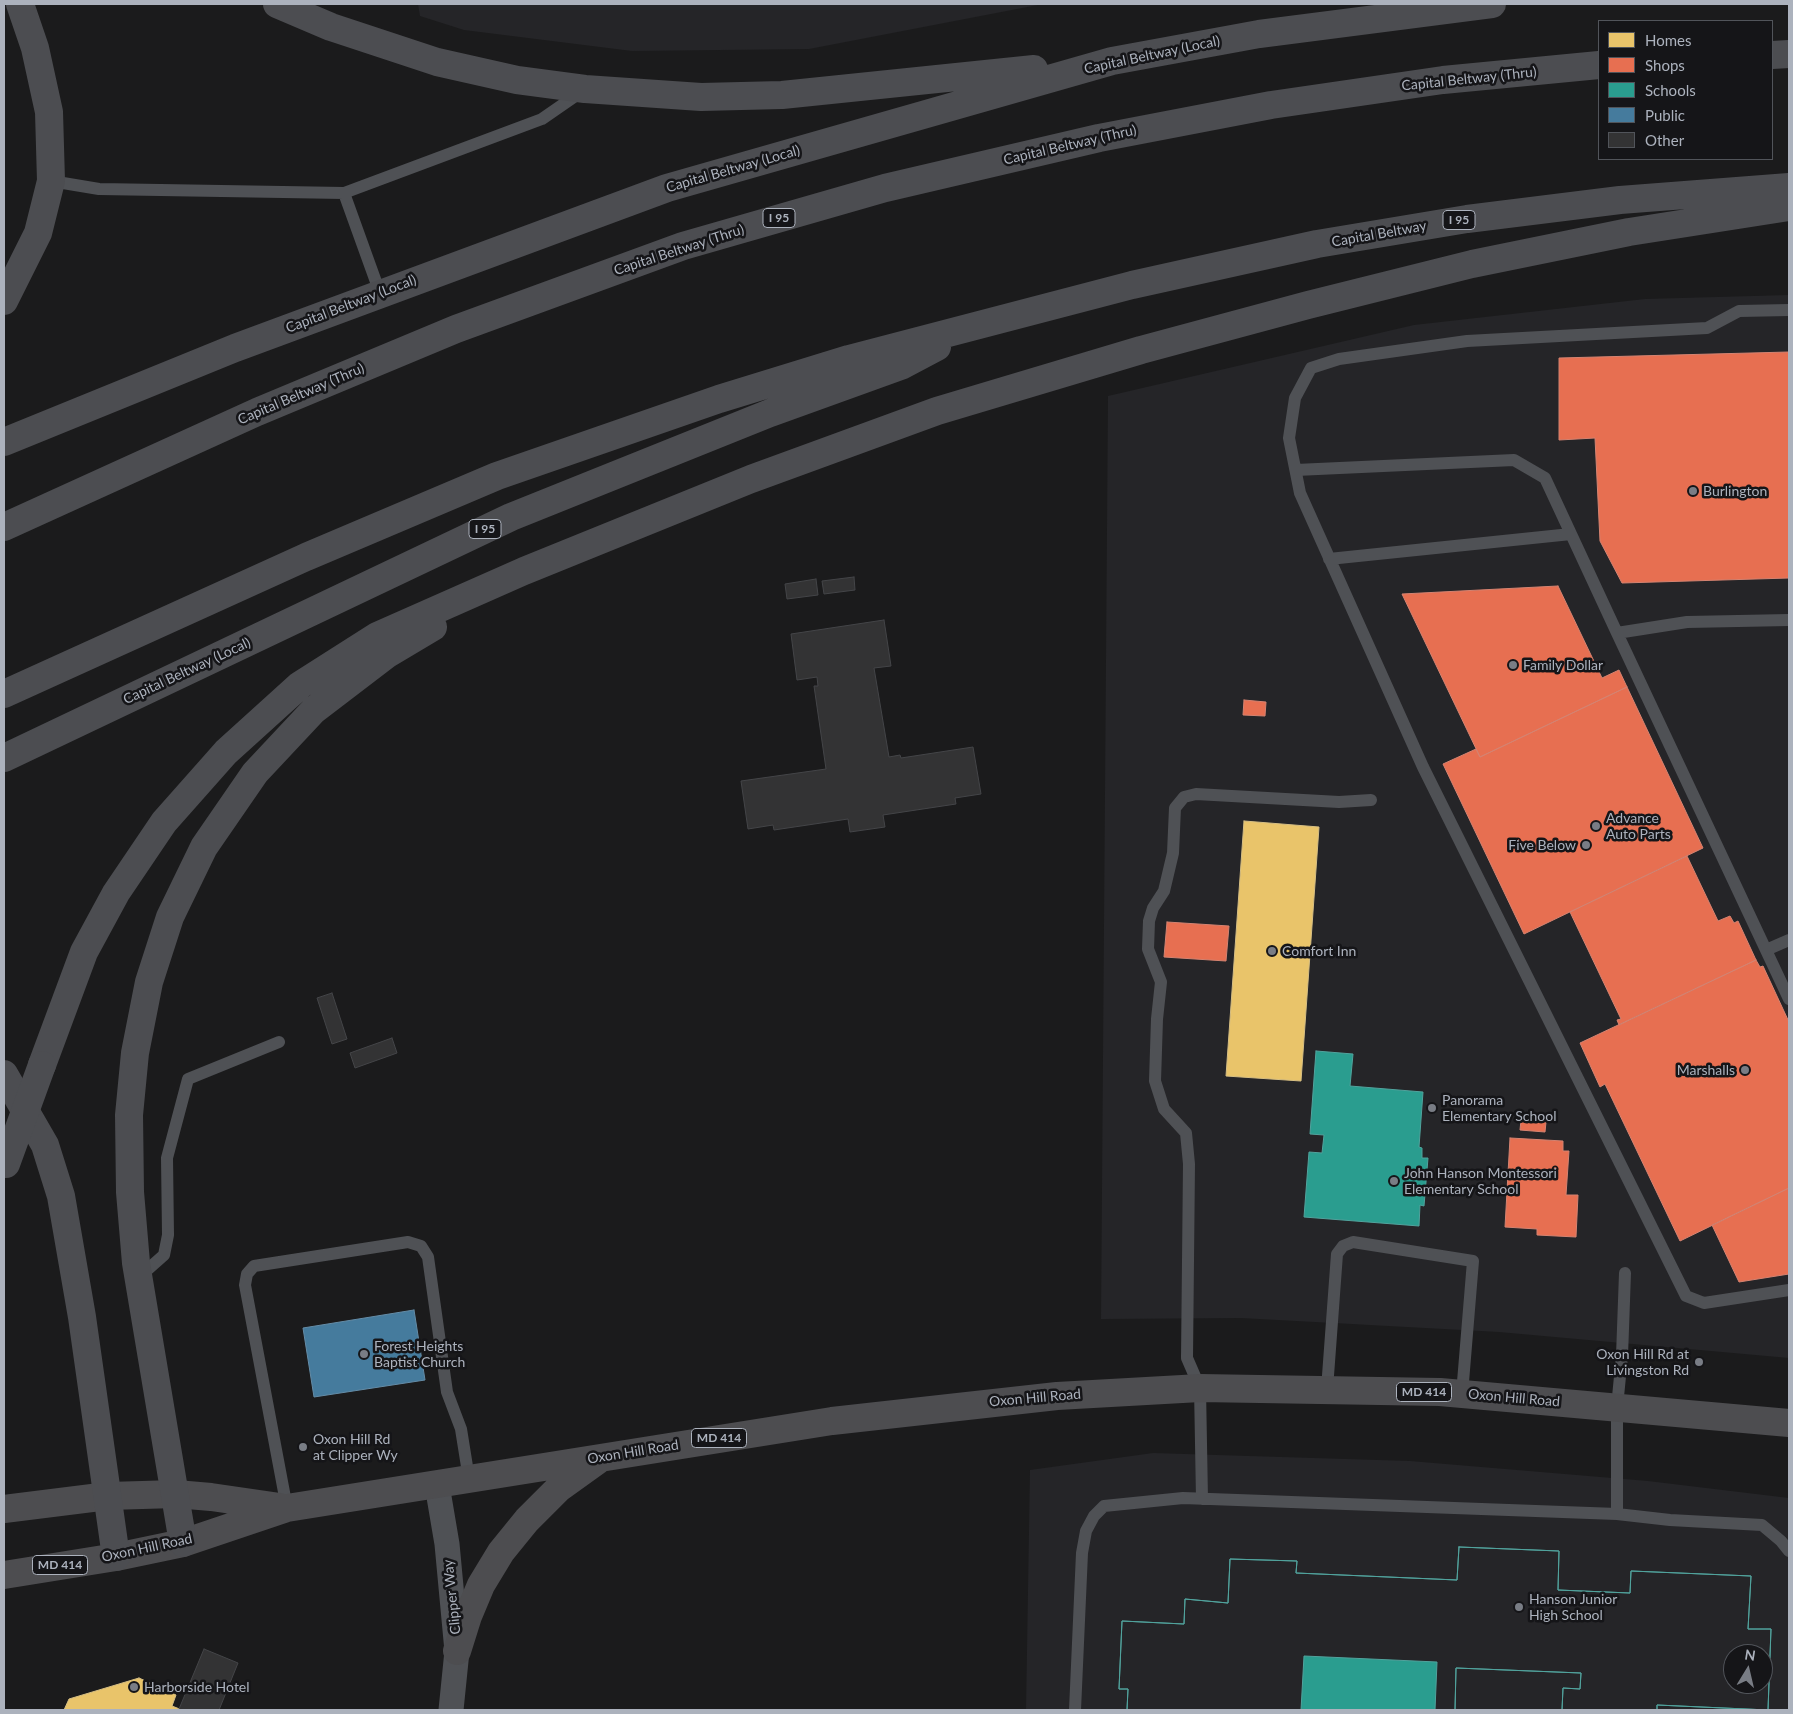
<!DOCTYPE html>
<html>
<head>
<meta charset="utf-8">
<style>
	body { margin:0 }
	#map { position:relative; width:1793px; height:1714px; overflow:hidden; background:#1b1b1c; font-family:Lato,sans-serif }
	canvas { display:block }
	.frame { position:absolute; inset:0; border:5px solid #acb2bd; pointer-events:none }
	.legend { position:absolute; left:1598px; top:20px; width:175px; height:140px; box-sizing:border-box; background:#151518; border:1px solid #51545a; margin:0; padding:6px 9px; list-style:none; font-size:15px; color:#acb2bd }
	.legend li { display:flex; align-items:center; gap:10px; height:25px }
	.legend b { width:25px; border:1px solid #51545a }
	.north { position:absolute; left:1723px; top:1644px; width:50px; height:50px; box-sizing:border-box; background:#151518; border:1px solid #51545a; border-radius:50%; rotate:9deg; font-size:14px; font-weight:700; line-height:20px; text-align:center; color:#acb2bd }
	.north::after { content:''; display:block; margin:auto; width:18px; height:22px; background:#797d85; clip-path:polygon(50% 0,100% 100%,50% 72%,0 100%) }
</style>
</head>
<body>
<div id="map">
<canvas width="1793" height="1714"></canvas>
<div class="frame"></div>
<ul class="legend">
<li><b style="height:14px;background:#e9c46a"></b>Homes</li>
<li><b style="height:14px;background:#e76f51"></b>Shops</li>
<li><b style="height:14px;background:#2a9d8f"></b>Schools</li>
<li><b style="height:14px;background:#457b9d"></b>Public</li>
<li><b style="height:14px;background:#333334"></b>Other</li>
</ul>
<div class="north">N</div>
</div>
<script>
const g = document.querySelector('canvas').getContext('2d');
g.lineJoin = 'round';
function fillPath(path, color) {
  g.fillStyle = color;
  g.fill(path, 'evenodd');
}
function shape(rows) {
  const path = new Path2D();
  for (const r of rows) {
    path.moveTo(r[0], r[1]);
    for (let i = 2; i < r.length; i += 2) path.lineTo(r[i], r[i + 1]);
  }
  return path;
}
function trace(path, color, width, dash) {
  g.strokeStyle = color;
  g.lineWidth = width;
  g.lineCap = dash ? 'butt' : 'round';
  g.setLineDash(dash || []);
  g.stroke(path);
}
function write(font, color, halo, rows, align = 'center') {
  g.font = font + ' Lato,sans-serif';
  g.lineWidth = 5;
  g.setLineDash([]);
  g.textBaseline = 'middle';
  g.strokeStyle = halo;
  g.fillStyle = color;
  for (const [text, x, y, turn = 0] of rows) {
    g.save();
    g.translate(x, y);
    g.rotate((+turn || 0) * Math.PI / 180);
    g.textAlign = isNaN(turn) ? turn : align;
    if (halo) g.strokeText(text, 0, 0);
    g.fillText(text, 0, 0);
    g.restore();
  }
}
const built = shape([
	[418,4,1043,4,809,49,632,51,464,30,420,16],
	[1789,295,1789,1358,1499,1332,1241,1318,1101,1319,1108,396,1414,325,1645,299],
	[1153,1453,1410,1461,1648,1481,1789,1498,1789,1710,1026,1710,1030,1470],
	[1733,1654,1763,1654,1763,1684,1733,1684]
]);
const homes = shape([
	[1244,821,1319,827,1301,1081,1226,1076,1244,821],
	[139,1678,176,1695,172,1706,182,1710,64,1710,69,1699,139,1678]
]);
const shops = shape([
	[1789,352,1789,578,1622,583,1600,541,1595,438,1559,440,1559,358,1789,352],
	[1558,586,1602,678,1619,670,1627,687,1480,757,1402,594,1558,586],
	[1627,687,1703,848,1524,934,1443,764,1476,749,1480,757,1627,687],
	[1244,700,1266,702,1265,716,1243,715,1244,700],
	[1687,856,1718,921,1730,916,1734,923,1738,921,1756,960,1619,1025,1617,1020,1621,1019,1570,912,1687,856],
	[1167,922,1229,926,1226,961,1164,957,1167,922],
	[1756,960,1760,967,1763,966,1789,1022,1789,1188,1680,1241,1605,1084,1600,1087,1580,1043,1756,960],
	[1521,1120,1546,1122,1545,1132,1520,1130,1521,1120],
	[1510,1138,1563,1141,1563,1151,1569,1151,1566,1195,1578,1195,1576,1237,1537,1235,1537,1229,1505,1227,1510,1138],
	[1789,1188,1789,1274,1739,1282,1712,1225,1789,1188]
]);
const schools = shape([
	[1316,1051,1353,1054,1350,1086,1423,1092,1419,1147,1422,1148,1422,1158,1428,1158,1424,1206,1420,1205,1419,1226,1304,1217,1309,1152,1322,1153,1324,1135,1310,1134,1316,1051],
	[1459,1547,1559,1551,1558,1590,1630,1593,1631,1571,1751,1576,1748,1629,1771,1629,1768,1710,1657,1705,1657,1710,1562,1710,1563,1688,1580,1689,1581,1673,1456,1668,1455,1710,1435,1710,1437,1662,1304,1656,1301,1710,1127,1710,1128,1689,1119,1689,1122,1621,1184,1624,1185,1599,1228,1603,1230,1559,1297,1561,1296,1573,1457,1580,1459,1547],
	[1733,1654,1763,1654,1763,1684,1733,1684,1733,1654],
	[1459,1547,1559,1551,1558,1590,1630,1593,1631,1571,1751,1576,1748,1629,1771,1629,1768,1710,1657,1705,1657,1710,1562,1710,1563,1688,1580,1689,1581,1673,1456,1668,1455,1710,1127,1710,1128,1689,1119,1689,1122,1621,1184,1624,1185,1599,1228,1603,1230,1559,1297,1561,1296,1573,1457,1580,1459,1547],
	[1733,1654,1763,1654,1763,1684,1733,1684,1733,1654]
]);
const public = shape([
	[414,1310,425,1380,314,1397,303,1328,414,1310]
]);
const building = shape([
	[854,577,855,590,824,594,822,581,854,577],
	[816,579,818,595,787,599,785,584,816,579],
	[884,620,891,666,874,668,889,757,900,755,901,758,973,747,981,794,955,798,956,804,883,815,885,827,850,832,848,819,774,830,773,825,748,829,741,781,826,769,814,686,818,686,817,677,797,680,791,634,884,620],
	[332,993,347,1039,332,1044,317,998,332,993],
	[392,1038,397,1053,355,1068,350,1053,392,1038],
	[204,1649,238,1663,219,1710,182,1710,179,1709,204,1649]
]);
const service = shape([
	[51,181,99,189,344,193,542,119,581,92],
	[344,193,380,293],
	[1789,310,1739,311,1707,328,1467,341,1339,359,1311,368,1295,398,1289,438,1300,493,1423,767,1686,1296,1704,1303,1789,1290],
	[1296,470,1514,460,1545,478,1617,633],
	[1329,559,1571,534],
	[1789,620,1687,622,1617,633,1789,999],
	[1766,950,1789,940],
	[138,1278,164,1255,168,1235,167,1158,188,1079,279,1042],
	[1327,1389,1337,1254,1343,1246,1353,1242,1473,1261,1462,1394],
	[1202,1499,1200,1388,1187,1358,1189,1164,1186,1133,1164,1109,1155,1081,1157,1019,1161,982,1148,949,1149,921,1153,908,1164,891,1173,853,1175,808,1184,797,1196,794,1339,802,1371,800],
	[287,1508,245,1285,247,1274,254,1266,408,1242,421,1246,428,1257,447,1392,461,1429,469,1479],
	[1617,1514,1617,1407,1622,1356,1625,1273],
	[1075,1710,1082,1553,1086,1531,1094,1516,1104,1506,1183,1498,1617,1514,1670,1520,1762,1525,1781,1541,1789,1551]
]);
const minor = shape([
	[437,1485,447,1544,457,1651,451,1710]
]);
const primary = shape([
	[4,1509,108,1496,176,1494,211,1497,280,1507],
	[4,1575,116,1557,183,1543,287,1508,832,1421,1057,1396,1200,1388,1440,1392,1789,1423],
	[457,1651,468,1616,481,1585,501,1552,527,1520,558,1489,597,1461]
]);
const motorway = shape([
	[277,4,331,27,437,62,517,80,585,89,701,97,782,95,1034,69],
	[1772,55,1789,54],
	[4,301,38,233,51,181,49,112,35,48,20,4],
	[4,442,235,348,667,188,1112,61,1259,34,1492,4],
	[4,527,257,412,456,329,683,246,885,188,1099,138,1271,105,1443,80,1599,65],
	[4,694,306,557,497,476,719,399,849,359,1132,285,1317,244,1467,219,1620,200,1789,187],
	[4,758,511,517,770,413,903,365,937,347],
	[42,1065,84,952,116,893,164,822,226,752,300,685,377,636,524,571,751,479,937,411,1141,350,1308,305,1472,264,1629,232,1789,207],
	[4,1074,45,1145,61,1196,82,1317,116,1557],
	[183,1543,136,1263,130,1192,129,1115,135,1053,149,982,170,917,204,847,255,773,314,710,386,655,433,627]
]);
const motorwayBridge = shape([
	[6,1164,42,1065]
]);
const markers = [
	[1693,491,5,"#797d85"],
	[1513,665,5,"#797d85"],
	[1596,826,5,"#797d85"],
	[1586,845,5,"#797d85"],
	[1272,951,5,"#797d85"],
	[1745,1070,5,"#797d85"],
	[1432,1108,5,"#797d85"],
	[1394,1181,5,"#797d85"],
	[364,1354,5,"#797d85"],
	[1699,1362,5,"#797d85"],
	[303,1447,5,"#797d85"],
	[1519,1607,5,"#797d85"],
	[134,1687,5,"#797d85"]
];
const shields = [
	[779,218,32],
	[1459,220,32],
	[485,529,32],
	[1424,1392,55],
	[719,1438,55],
	[60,1565,55]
];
const shieldNames = [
	["I 95",779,218],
	["I 95",1459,220],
	["I 95",485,529],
	["MD 414",1424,1392],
	["MD 414",719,1438],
	["MD 414",60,1565]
];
const streetNames = [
	["Capital Beltway (Local)",1152,55,-12],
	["Capital Beltway (Thru)",1469,79,-6],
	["Capital Beltway (Thru)",1070,145,-13],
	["Capital Beltway (Local)",733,169,-16],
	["Capital Beltway",1379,234,-10],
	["Capital Beltway (Thru)",679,250,-18],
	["Capital Beltway (Local)",351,304,-21],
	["Capital Beltway (Thru)",301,394,-23],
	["Capital Beltway (Local)",187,671,-25],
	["Oxon Hill Road",1035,1398,-5],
	["Oxon Hill Road",1514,1398,5],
	["Oxon Hill Road",633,1452,-9],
	["Oxon Hill Road",147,1548,-12],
	["Clipper Way",452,1597,-96]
];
const poiNames = [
	["Burlington",1703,491],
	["Family Dollar",1523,665],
	["Advance",1606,818],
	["Auto Parts",1606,834],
	["Five Below",1576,845,"right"],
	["Comfort Inn",1282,951],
	["Marshalls",1735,1070,"right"],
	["Panorama",1442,1100],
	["Elementary School",1442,1116],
	["John Hanson Montessori",1404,1173],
	["Elementary School",1404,1189],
	["Forest Heights",374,1346],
	["Baptist Church",374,1362],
	["Oxon Hill Rd at",1689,1354,"right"],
	["Livingston Rd",1689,1370,"right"],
	["Oxon Hill Rd",313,1439],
	["at Clipper Wy",313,1455],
	["Hanson Junior",1529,1599],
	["High School",1529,1615],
	["Harborside Hotel",144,1687]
];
fillPath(built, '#252528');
fillPath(homes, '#e9c46a');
trace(homes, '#d7bf83', 1);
fillPath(shops, '#e76f51');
trace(shops, '#d58371', 1);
fillPath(schools, '#2a9d8f');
trace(schools, '#51a39d', 1);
fillPath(public, '#457b9d');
trace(public, '#648ca7', 1);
fillPath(building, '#333334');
trace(building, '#444548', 1);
trace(service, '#4f5155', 12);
trace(minor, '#4f5155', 25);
trace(primary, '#4d4d50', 28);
trace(motorway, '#4c4d51', 28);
trace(motorwayBridge, '#4c4d51', 28);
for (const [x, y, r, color] of markers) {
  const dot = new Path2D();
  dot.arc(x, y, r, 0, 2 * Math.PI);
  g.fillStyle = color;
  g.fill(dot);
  trace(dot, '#151518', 2);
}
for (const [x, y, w] of shields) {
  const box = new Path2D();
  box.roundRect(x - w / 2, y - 9.5, w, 19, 4);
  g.fillStyle = '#151518';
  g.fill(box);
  trace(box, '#acb2bd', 1);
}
write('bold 12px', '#acb2bd', null, shieldNames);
write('14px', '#acb2bd', '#151518', streetNames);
write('14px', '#acb2bd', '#151518', poiNames, 'left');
</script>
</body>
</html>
